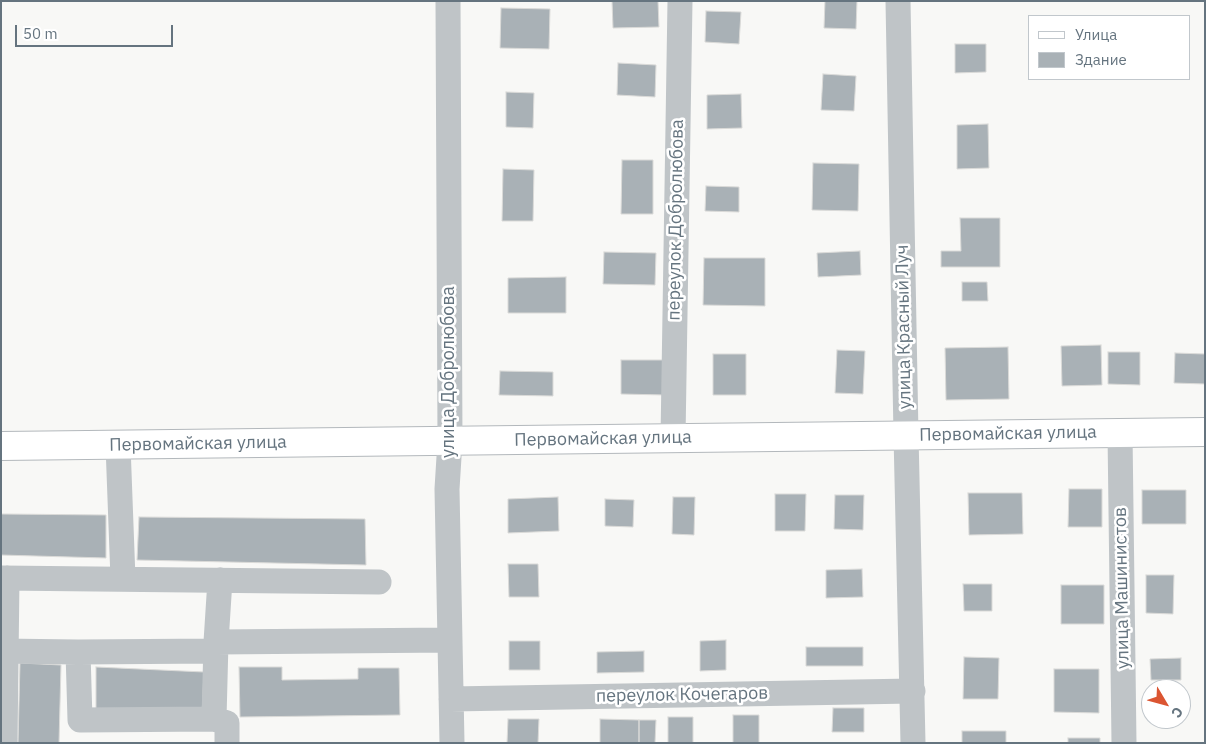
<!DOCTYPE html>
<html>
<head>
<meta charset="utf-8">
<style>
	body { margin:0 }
	#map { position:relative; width:1206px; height:744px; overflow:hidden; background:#f8f8f6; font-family:"IBM Plex Sans",sans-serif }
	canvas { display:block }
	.frame { position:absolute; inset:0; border:2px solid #65747f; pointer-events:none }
	.legend { position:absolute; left:1028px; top:15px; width:162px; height:65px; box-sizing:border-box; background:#fff; border:1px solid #c1c7cc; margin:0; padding:6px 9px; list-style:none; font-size:15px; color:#65747f }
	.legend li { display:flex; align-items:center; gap:10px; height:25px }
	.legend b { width:25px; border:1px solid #c1c7cc }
	.north { position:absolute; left:1141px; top:679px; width:50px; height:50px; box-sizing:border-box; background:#fff; border:1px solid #c1c7cc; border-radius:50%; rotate:127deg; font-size:14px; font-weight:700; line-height:20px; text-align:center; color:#65747f }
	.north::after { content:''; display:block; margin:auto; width:18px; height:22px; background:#db5532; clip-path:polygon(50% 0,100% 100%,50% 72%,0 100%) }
	.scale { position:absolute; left:15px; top:25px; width:158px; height:22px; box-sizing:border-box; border:2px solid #65747f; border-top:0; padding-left:6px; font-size:15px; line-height:18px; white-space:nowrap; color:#65747f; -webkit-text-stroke:4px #fff; paint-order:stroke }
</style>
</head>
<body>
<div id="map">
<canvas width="1206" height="744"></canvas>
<div class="frame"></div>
<ul class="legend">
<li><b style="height:6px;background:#fff"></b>Улица</li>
<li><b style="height:14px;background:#a9b1b6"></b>Здание</li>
</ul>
<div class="north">С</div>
<div class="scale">50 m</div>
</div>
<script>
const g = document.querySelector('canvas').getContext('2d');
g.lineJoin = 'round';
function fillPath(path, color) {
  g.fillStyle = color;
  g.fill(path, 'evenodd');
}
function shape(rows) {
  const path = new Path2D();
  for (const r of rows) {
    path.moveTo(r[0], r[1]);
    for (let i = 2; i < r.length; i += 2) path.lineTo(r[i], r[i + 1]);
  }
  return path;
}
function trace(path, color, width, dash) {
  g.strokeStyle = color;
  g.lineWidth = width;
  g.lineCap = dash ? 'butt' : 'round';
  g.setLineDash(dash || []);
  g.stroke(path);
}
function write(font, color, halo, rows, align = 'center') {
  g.font = font + ' "IBM Plex Sans",sans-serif';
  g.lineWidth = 5;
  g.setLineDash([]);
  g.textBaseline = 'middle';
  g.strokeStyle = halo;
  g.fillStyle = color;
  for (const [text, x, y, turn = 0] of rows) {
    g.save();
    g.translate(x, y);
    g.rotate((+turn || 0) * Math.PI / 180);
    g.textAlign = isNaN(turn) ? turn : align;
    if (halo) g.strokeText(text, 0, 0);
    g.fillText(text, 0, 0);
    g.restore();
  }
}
const building = shape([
	[612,1,658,1,659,27,613,28,612,1],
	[825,1,857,1,856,29,824,28,825,1],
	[501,8,550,9,549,49,500,48,501,8],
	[706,11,741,12,739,44,705,42,706,11],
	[955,44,986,44,986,72,955,73,955,44],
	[618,63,656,65,655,97,617,95,618,63],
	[823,74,856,76,854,111,821,110,823,74],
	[506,92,534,93,533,128,506,127,506,92],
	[741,94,742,128,707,129,707,95,741,94],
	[988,124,989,168,957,169,957,125,988,124],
	[622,160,653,160,653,214,621,214,622,160],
	[813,163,859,164,858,211,812,210,813,163],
	[503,169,534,170,533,221,502,221,503,169],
	[706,186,739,187,739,212,705,211,706,186],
	[960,218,1000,218,1000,267,941,267,941,251,961,251,960,218],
	[860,251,861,275,818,277,817,253,860,251],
	[604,252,656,253,655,285,603,284,604,252],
	[704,258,765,258,765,306,703,305,704,258],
	[566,277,566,313,508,313,508,278,566,277],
	[962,282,987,282,988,301,962,301,962,282],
	[1101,345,1102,385,1062,386,1061,346,1101,345],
	[1008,347,1009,399,946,400,945,348,1008,347],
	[837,350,865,351,863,394,835,393,837,350],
	[1108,352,1140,352,1140,385,1108,384,1108,352],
	[1175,353,1205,354,1205,384,1174,383,1175,353],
	[713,354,746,354,746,395,713,395,713,354],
	[621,360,665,360,665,395,621,394,621,360],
	[500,371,553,372,553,396,499,395,500,371],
	[1069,489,1102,489,1102,527,1068,527,1069,489],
	[1142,490,1186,490,1186,524,1142,524,1142,490],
	[968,493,1022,493,1023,534,969,535,968,493],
	[775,494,806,494,805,531,775,531,775,494],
	[835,495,864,495,863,530,834,529,835,495],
	[558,497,559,531,508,533,508,499,558,497],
	[673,497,695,497,694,535,672,534,673,497],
	[605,499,634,500,633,527,605,526,605,499],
	[1,514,106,515,106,558,1,555,1,514],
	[139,517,365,519,366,565,137,560,139,517],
	[508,564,538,564,539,597,509,597,508,564],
	[862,569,863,597,826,598,826,570,862,569],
	[1146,575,1174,575,1173,614,1146,613,1146,575],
	[963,584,992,584,992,611,964,611,963,584],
	[1061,585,1104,585,1104,624,1061,624,1061,585],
	[726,640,726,670,700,671,700,641,726,640],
	[509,641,540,641,540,670,509,670,509,641],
	[806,647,863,647,863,666,806,666,806,647],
	[644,651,644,672,597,673,597,652,644,651],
	[964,657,999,658,998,699,963,699,964,657],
	[1181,658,1181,680,1151,680,1150,659,1181,658],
	[20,663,61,665,59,743,18,743,20,663],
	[96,667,204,672,202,715,96,710,96,667],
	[239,667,282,667,282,680,358,679,358,668,399,668,400,715,240,717,239,667],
	[1054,669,1099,669,1099,713,1054,712,1054,669],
	[833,708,864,708,864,732,832,732,833,708],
	[733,715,759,715,759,743,733,743,733,715],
	[668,717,693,717,693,743,668,743,668,717],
	[508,719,539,719,538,743,507,743,508,719],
	[600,719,639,720,639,743,600,743,600,719],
	[639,720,656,720,655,743,639,743,639,720],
	[962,731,1006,731,1006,743,962,743,962,731],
	[1068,738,1100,738,1100,743,1068,743,1068,738]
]);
const minor = shape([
	[448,1,450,441,447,489,452,743],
	[898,1,906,435,913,743],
	[1120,433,1124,743],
	[673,438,680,1],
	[118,445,123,579],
	[1,578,379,582],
	[216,642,450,640],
	[1,651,78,652,216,651],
	[78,652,80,720,214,719,227,723,227,743],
	[451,699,913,691],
	[214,719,216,642,220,580],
	[5,743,7,578]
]);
const major = shape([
	[1,446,1205,432]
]);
const streetNames = [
	["переулок Добролюбова",676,220,-89],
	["улица Красный Луч",904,327,-91],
	["улица Добролюбова",449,372,-90],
	["Первомайская улица",1008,434,-1],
	["Первомайская улица",603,439,-1],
	["Первомайская улица",198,444,-1],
	["улица Машинистов",1122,588,-91],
	["переулок Кочегаров",682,695,-1]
];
fillPath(building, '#a9b1b6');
trace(building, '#dadad8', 1);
trace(major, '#b3b8bc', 30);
trace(minor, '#bfc4c7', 25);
trace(major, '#fff', 28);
write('18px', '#65747f', '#fff', streetNames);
</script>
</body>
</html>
